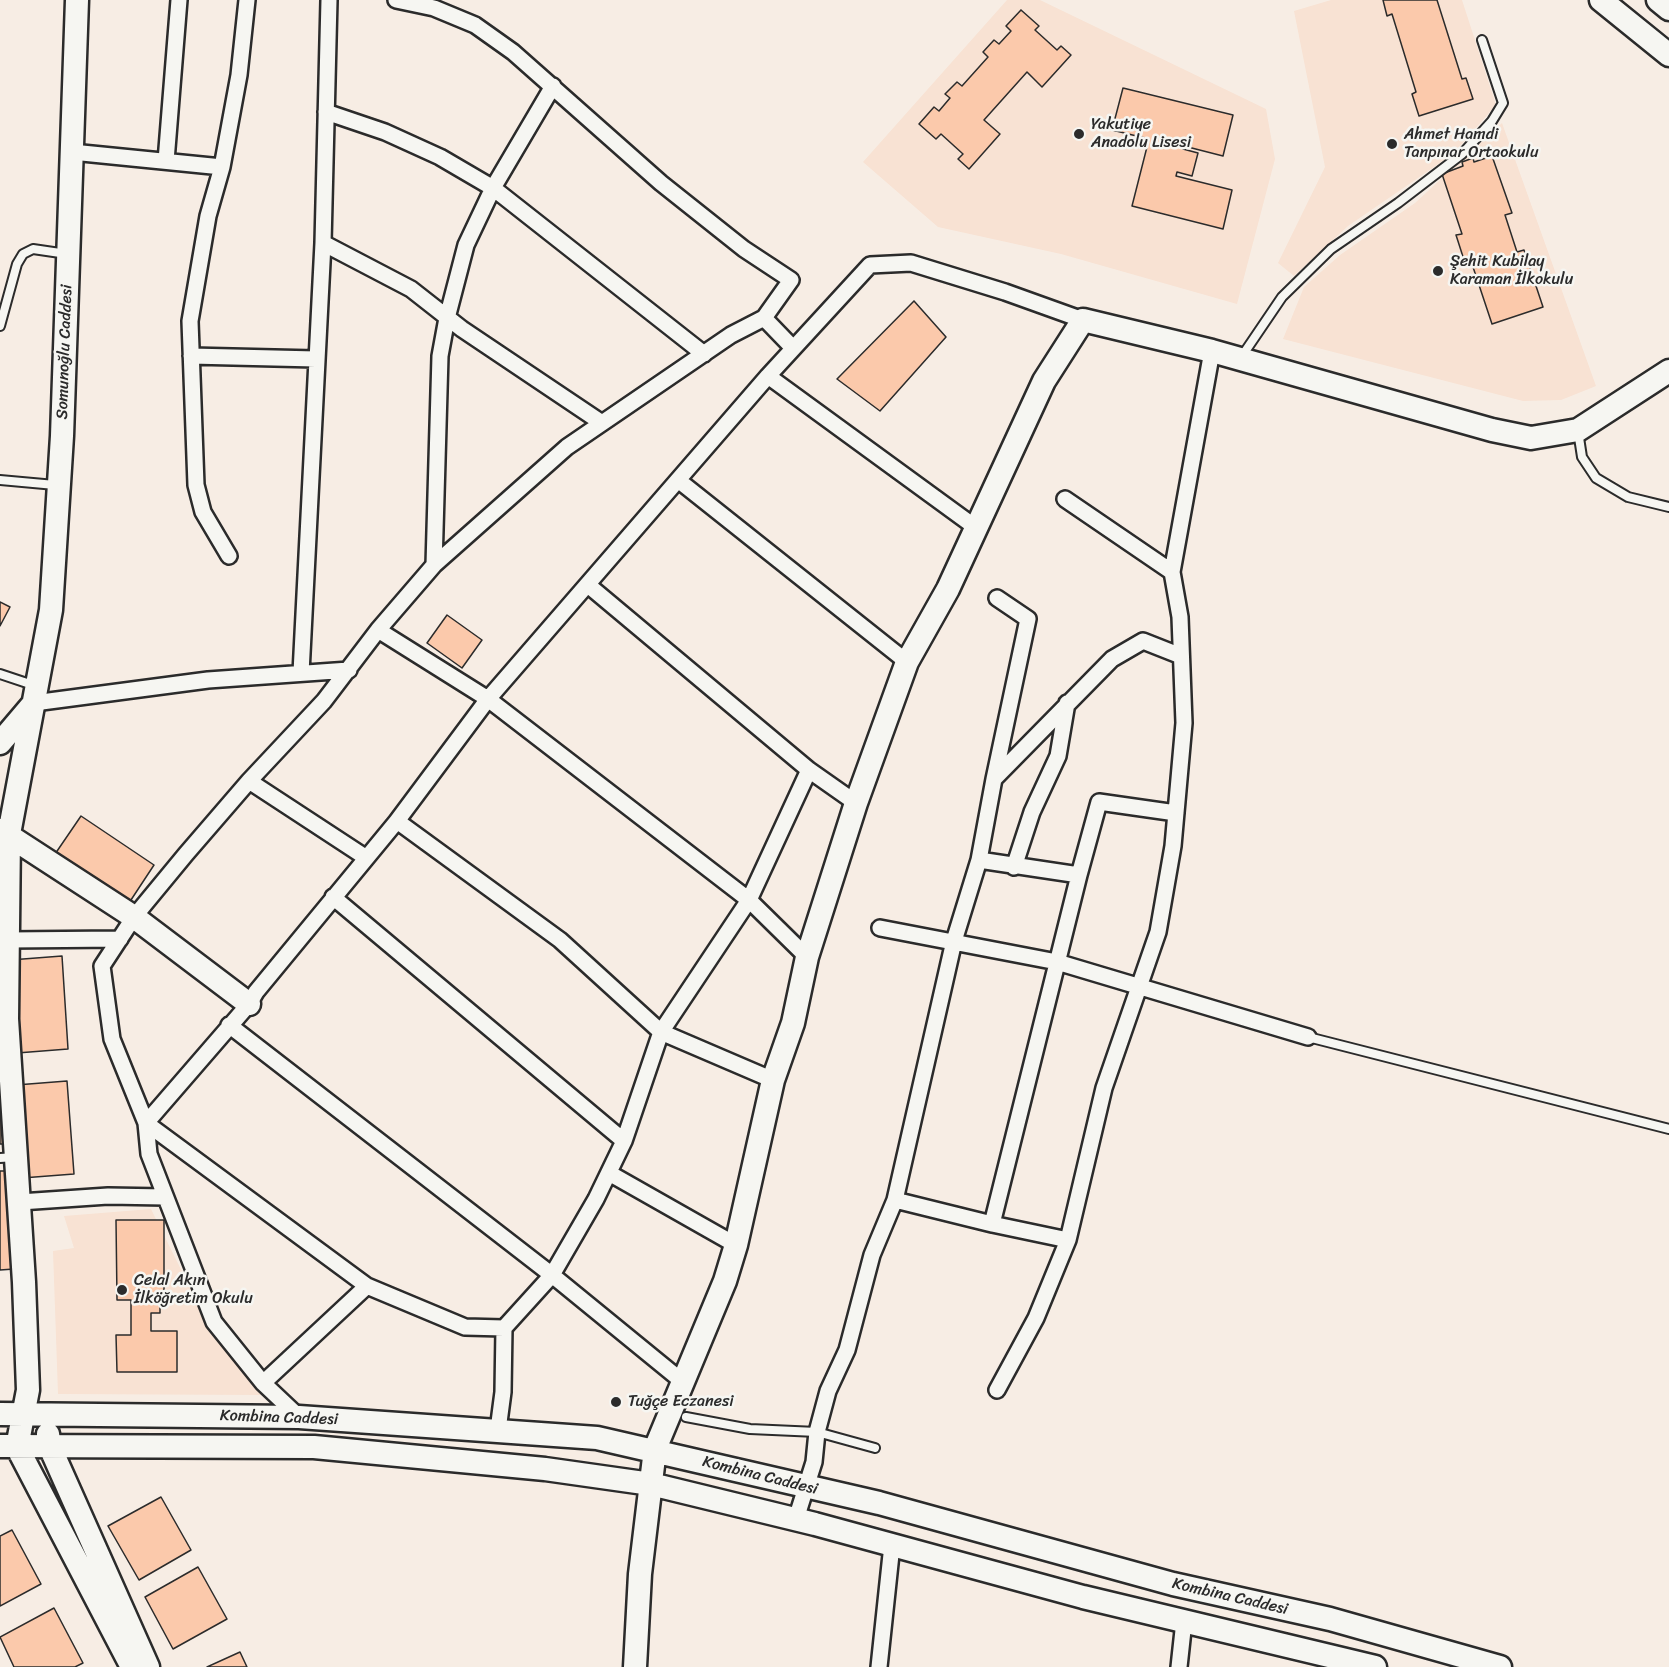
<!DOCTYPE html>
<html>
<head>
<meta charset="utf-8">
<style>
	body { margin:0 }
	canvas { display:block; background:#f7ede4 }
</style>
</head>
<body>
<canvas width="1669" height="1667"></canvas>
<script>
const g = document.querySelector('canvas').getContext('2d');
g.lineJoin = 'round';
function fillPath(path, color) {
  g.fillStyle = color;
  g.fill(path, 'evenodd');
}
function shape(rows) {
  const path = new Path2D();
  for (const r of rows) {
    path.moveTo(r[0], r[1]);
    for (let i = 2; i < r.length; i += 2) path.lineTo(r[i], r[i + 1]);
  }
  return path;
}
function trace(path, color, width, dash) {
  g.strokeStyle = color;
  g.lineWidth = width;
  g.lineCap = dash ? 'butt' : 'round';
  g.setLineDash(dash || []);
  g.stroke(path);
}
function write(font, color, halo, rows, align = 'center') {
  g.font = font + ' Sriracha,sans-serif';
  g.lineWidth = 5;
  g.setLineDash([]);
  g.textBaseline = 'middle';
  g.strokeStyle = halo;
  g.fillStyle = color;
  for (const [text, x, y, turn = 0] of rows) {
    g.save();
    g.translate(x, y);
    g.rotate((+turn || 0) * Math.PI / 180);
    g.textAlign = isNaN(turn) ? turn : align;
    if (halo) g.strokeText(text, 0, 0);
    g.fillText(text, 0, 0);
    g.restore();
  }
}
const built = shape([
	[1007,0,1040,0,1266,109,1275,159,1237,304,1061,254,938,227,863,162],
	[1331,0,1462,0,1496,105,1453,154,1348,226,1294,276,1278,263,1325,167,1294,11],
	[1502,123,1596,386,1561,400,1523,401,1283,339,1304,287,1340,255,1415,203],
	[151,1209,208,1324,264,1395,58,1394,53,1251,74,1248,64,1216]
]);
const building = shape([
	[1383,0,1437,0,1462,79,1466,78,1473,99,1419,116,1412,94,1416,92,1392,14,1387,16,1383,0],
	[1021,10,1039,26,1035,30,1057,50,1061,46,1071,55,1042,87,1027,72,984,120,1000,134,969,169,958,159,963,154,941,134,936,139,919,124,934,107,939,111,950,98,945,94,957,82,962,86,988,57,983,52,994,40,999,44,1011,31,1006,26,1021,10],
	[1123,88,1233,115,1223,156,1184,146,1183,149,1198,153,1192,176,1177,172,1176,176,1232,190,1223,229,1132,206,1149,139,1112,130,1123,88],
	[1492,156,1512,213,1505,215,1517,252,1524,250,1543,307,1492,324,1471,261,1465,263,1456,235,1462,234,1442,174,1463,166,1462,162,1473,158,1474,162,1492,156],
	[914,301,946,337,880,411,837,379,914,301],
	[0,602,10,607,0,626,0,602],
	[447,615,482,640,462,668,427,643,447,615],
	[81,816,154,865,127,906,53,857,81,816],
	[62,956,68,1049,17,1053,10,960,62,956],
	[0,1028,8,1144,0,1144,0,1028],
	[67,1081,74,1174,22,1178,16,1085,67,1081],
	[0,1171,9,1171,14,1269,0,1270,0,1171],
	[116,1220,164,1220,164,1304,160,1304,160,1313,151,1313,151,1331,177,1331,177,1372,117,1372,116,1335,131,1335,131,1300,117,1300,116,1220],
	[161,1497,191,1550,139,1580,108,1526,161,1497],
	[12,1530,41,1584,0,1606,0,1536,12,1530],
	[198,1567,227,1619,173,1649,145,1597,198,1567],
	[54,1608,83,1663,75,1667,14,1667,0,1637,54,1608],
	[240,1652,247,1667,207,1667,240,1652]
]);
const lane = shape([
	[0,326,17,264,23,254,33,249,67,254],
	[1242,356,1282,297,1331,249,1398,203,1462,154,1492,121,1503,103,1482,40],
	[1578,431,1582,457,1596,478,1628,497,1669,507],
	[0,480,55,485],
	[0,674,36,686],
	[1308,1037,1669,1129],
	[0,1158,15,1157],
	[686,1417,750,1429,817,1432,875,1448]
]);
const street = shape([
	[396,0,434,8,475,25,513,52,661,183,744,249,791,280,764,318],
	[553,86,493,188,466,245,447,318,440,356,434,565,567,447,731,335,764,318,793,348],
	[326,112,385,132,440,157,493,188,704,354],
	[72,152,222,167],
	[166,161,179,0],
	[323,243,411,289,462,329,602,423],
	[191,356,316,359],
	[768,376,975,527],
	[678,480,907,662],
	[1065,499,1172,572],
	[229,556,203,512,196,485,190,321,208,216,222,167,239,75,247,0],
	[588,585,809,770,856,803],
	[378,630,488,699,749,900,807,957],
	[301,673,323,243,329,0],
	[34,703,208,680,349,670],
	[994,779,1028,619,997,598],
	[249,781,365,857],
	[1176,813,1099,802,1079,875,992,1224,1068,1240,1104,1088,1158,932,1173,846,1184,723,1180,617,1172,572,1212,351],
	[397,821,560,940,661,1032,624,1141,596,1199,552,1275,504,1328,465,1327,367,1286,146,1123,112,1039,102,966,134,917,186,854,249,781,324,701,378,630,434,565],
	[979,860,1079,875],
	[1014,867,1032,812,1058,756,1067,703],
	[333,897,624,1141],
	[880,928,1057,962,1308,1037],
	[8,940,120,939],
	[229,1025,552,1275,683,1382],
	[773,1080,661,1032,749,900,809,770],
	[609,1173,736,1245],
	[895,1200,992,1224],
	[20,1202,108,1196,165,1197],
	[263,1383,367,1286],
	[997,1390,1036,1318,1068,1240],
	[299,1417,263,1383,214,1322,149,1154,146,1123,249,1004,256,992,397,821,488,699,768,376,870,265,911,263,1005,292,1083,320],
	[498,1430,503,1392,504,1328],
	[796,1519,814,1462,817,1432,828,1391,847,1350,872,1255,895,1200,954,941,979,860,994,779,1112,659,1143,641,1181,656],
	[879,1667,892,1545],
	[1179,1667,1184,1621]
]);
const secondary = shape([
	[77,0,62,436,51,610,9,834,7,1019,24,1282,28,1390,17,1447,132,1667],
	[1601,0,1669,55],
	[1658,0,1669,9],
	[0,743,33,704],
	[0,830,134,917,249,1004],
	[0,1414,299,1417,597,1438,879,1503,1173,1584,1330,1619,1500,1667],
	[48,1434,50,1447,148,1667],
	[0,1446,314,1447,545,1469,651,1484,815,1524,1083,1597,1375,1667],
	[635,1667,640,1574,655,1449,725,1281,736,1245,773,1080,793,1023,807,957,856,803,907,662,948,589,1044,381,1083,320,1212,351,1492,430,1531,438,1578,430,1669,371]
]);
const markers = [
	[1079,134,6,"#2b2b2b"],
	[1392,144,6,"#2b2b2b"],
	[1438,271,6,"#2b2b2b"],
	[122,1290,6,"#2b2b2b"],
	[616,1402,6,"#2b2b2b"]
];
const poiNames = [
	["Yakutiye",1091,125],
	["Anadolu Lisesi",1091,143],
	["Ahmet Hamdi",1404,135],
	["Tanpınar Ortaokulu",1404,153],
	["Şehit Kubilay",1450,262],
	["Karaman İlkokulu",1450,280],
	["Celal Akın",134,1281],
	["İlköğretim Okulu",134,1299],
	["Tuğçe Eczanesi",628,1402]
];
const streetNames = [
	["Somunoğlu Caddesi",65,352,-88],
	["Kombina Caddesi",279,1418,2],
	["Kombina Caddesi",760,1476,14],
	["Kombina Caddesi",1230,1597,13]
];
fillPath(built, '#f8e2d3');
fillPath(building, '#fbc9ab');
trace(building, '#2b2b2b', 1.5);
trace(lane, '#2b2b2b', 12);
trace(street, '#2b2b2b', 20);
trace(secondary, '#2b2b2b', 27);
trace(lane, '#f6f6f2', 8);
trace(street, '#f6f6f2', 15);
trace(secondary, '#f6f6f2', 22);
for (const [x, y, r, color] of markers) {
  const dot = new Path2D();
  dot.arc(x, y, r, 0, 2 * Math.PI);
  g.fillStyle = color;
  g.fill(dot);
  trace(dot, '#f6f6f2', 2);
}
write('16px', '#2b2b2b', '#f6f6f2', poiNames, 'left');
write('16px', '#2b2b2b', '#f6f6f2', streetNames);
</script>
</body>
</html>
